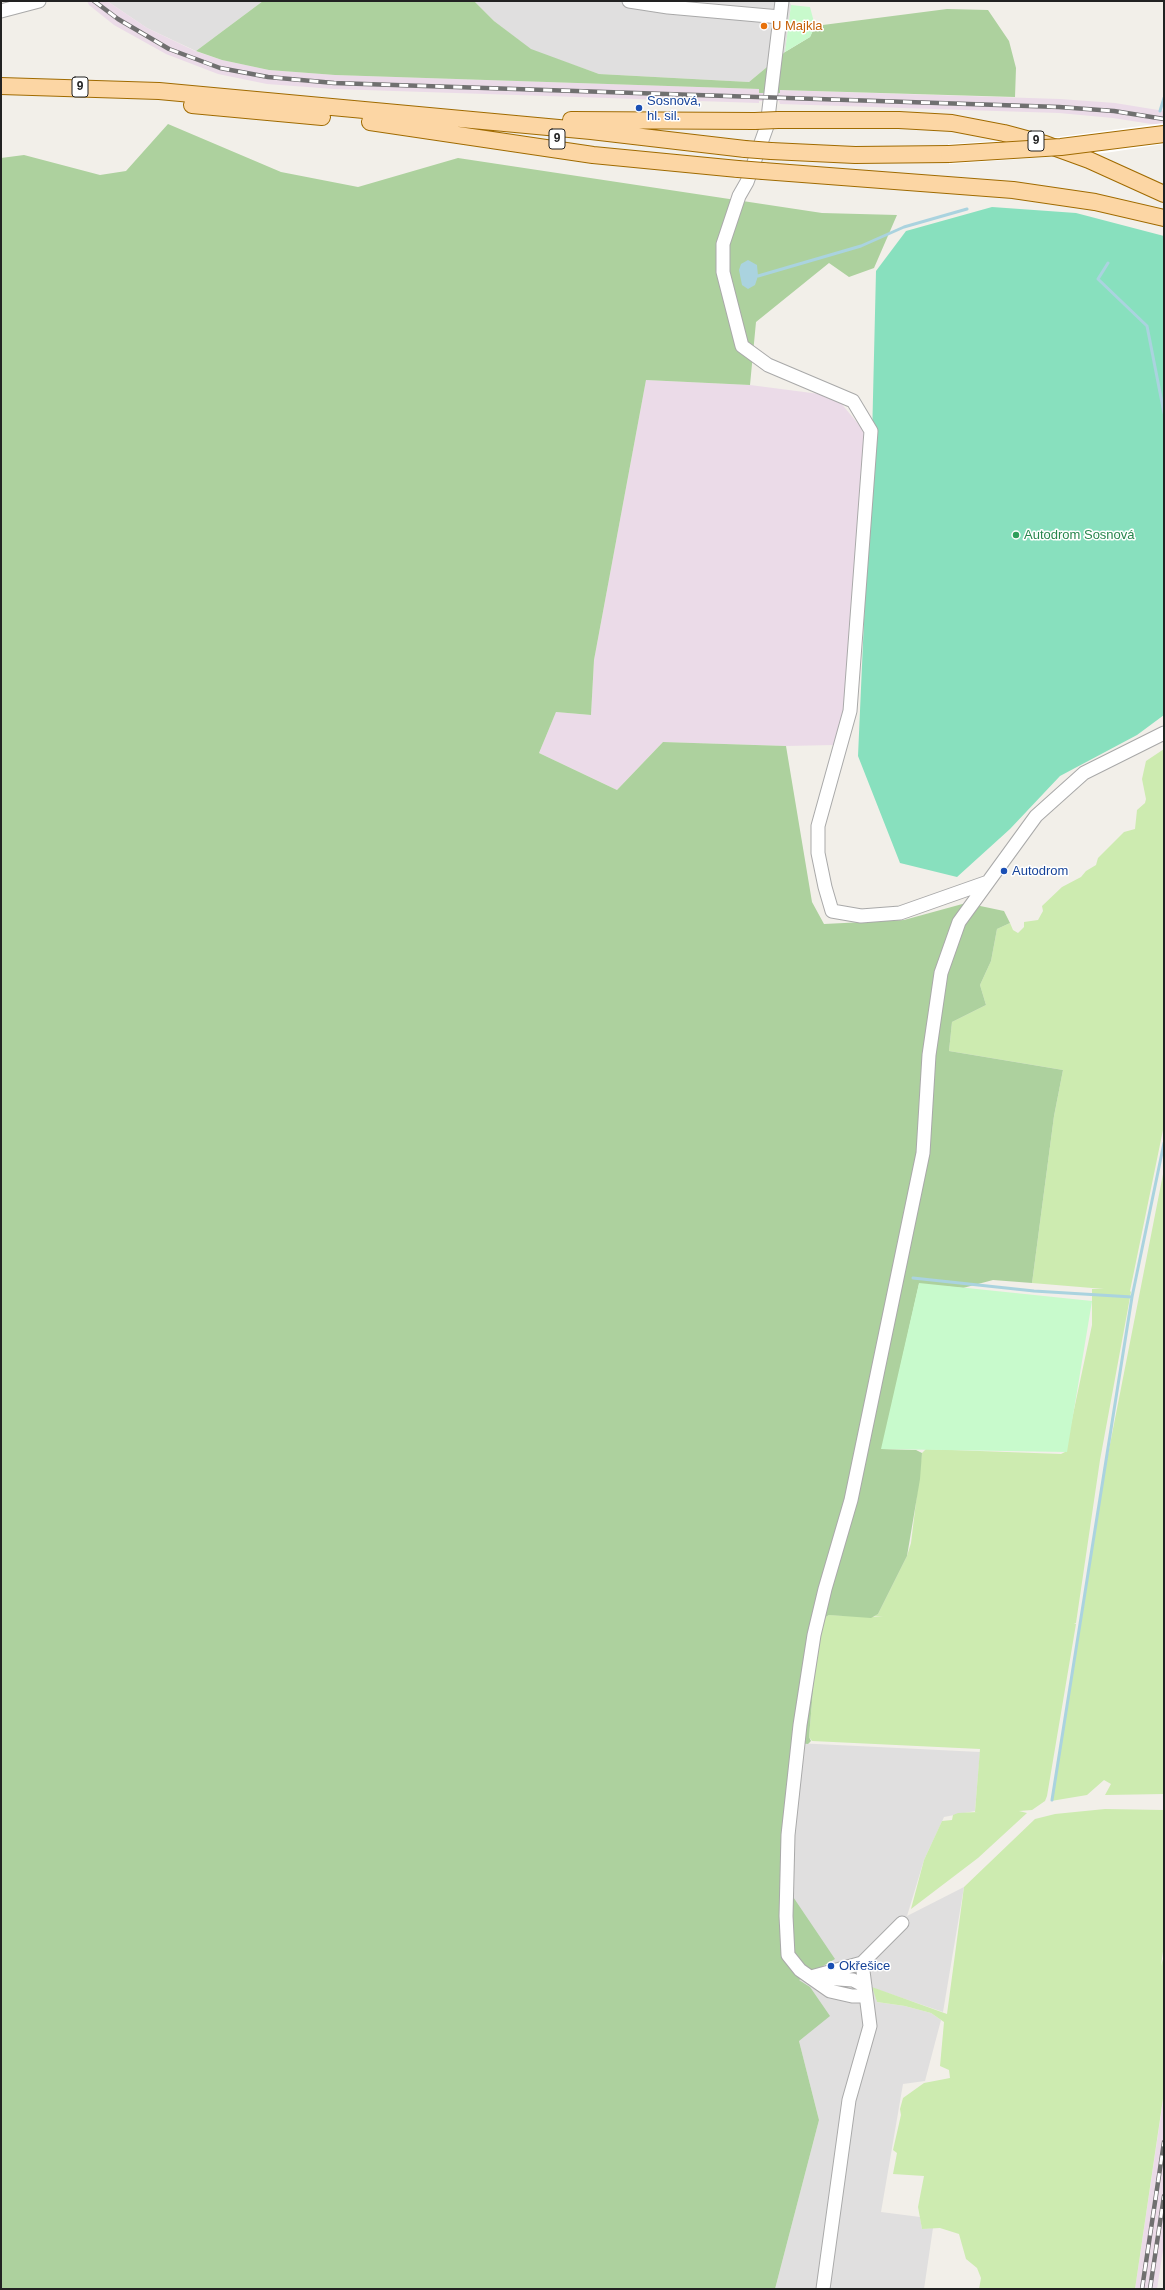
<!DOCTYPE html>
<html>
<head>
<meta charset="utf-8">
<style>
	body { margin:0 }
	#map { position:relative; width:1165px; height:2290px; overflow:hidden; background:#f2efe9; font-family:Arial,sans-serif }
	canvas { display:block }
	.frame { position:absolute; inset:0; border:2px solid #222; pointer-events:none }
</style>
</head>
<body>
<div id="map">
<canvas width="1165" height="2290"></canvas>
<div class="frame"></div>
</div>
<script>
const g = document.querySelector('canvas').getContext('2d');
g.lineJoin = 'round';
function fillPath(path, color) {
  g.fillStyle = color;
  g.fill(path, 'evenodd');
}
function shape(rows) {
  const path = new Path2D();
  for (const r of rows) {
    path.moveTo(r[0], r[1]);
    for (let i = 2; i < r.length; i += 2) path.lineTo(r[i], r[i + 1]);
  }
  return path;
}
function trace(path, color, width, dash) {
  g.strokeStyle = color;
  g.lineWidth = width;
  g.lineCap = dash ? 'butt' : 'round';
  g.setLineDash(dash || []);
  g.stroke(path);
}
function write(font, color, halo, rows, align = 'center') {
  g.font = font + ' Arial,sans-serif';
  g.lineWidth = 3;
  g.setLineDash([]);
  g.textBaseline = 'middle';
  g.strokeStyle = halo;
  g.fillStyle = color;
  for (const [text, x, y, turn = 0] of rows) {
    g.save();
    g.translate(x, y);
    g.rotate((+turn || 0) * Math.PI / 180);
    g.textAlign = isNaN(turn) ? turn : align;
    if (halo) g.strokeText(text, 0, 0);
    g.fillText(text, 0, 0);
    g.restore();
  }
}
const residential = shape([
	[107,1,263,1,196,51,147,28],
	[474,1,789,1,791,5,785,52,749,82,599,74,531,50,494,21],
	[796,1743,980,1752,975,1811,944,1817,924,1860,907,1916,964,1887,943,2012,873,1988,877,2002,905,2006,931,2013,941,2020,925,2081,903,2084,881,2212,920,2217,922,2229,933,2228,924,2289,775,2289,819,2120,799,2041,799,1980,781,1879]
]);
const industrial = shape([
	[87,1,107,1,147,28,195,51,222,60,269,70,335,75,759,89,759,93,780,93,780,90,1060,99,1115,103,1164,111,1164,126,1113,118,1059,113,780,104,779,101,759,101,759,103,334,89,267,84,218,74,166,54,114,25,89,5],
	[646,380,750,385,835,396,865,432,847,703,834,745,786,746,663,742,617,790,539,753,556,712,591,715,594,660],
	[1164,2094,1164,2244,1157,2289,1135,2289]
]);
const grass = shape([
	[1164,749,1164,1125,1130,1291,1131,1292,1100,1460,1076,1623,1074,1623,1076,1624,1047,1796,1045,1801,1032,1810,1019,1811,1027,1813,978,1858,911,1909,924,1860,942,1821,952,1820,953,1815,958,1813,978,1812,975,1812,980,1749,812,1741,809,1737,815,1667,824,1618,829,1615,883,1617,874,1616,878,1614,907,1556,911,1543,922,1453,926,1449,1061,1454,1065,1452,1092,1325,1092,1289,1104,1289,1032,1283,1054,1116,1063,1070,949,1051,952,1022,986,1005,980,985,991,961,997,929,1010,923,1013,930,1018,933,1024,927,1024,922,1038,920,1043,911,1042,906,1062,887,1081,877,1086,871,1096,865,1098,858,1124,832,1135,829,1137,810,1145,803,1146,799,1142,779,1146,761],
	[1164,1169,1164,1794,1105,1795,1111,1784,1104,1780,1087,1795,1051,1801,1102,1485],
	[1105,1809,1164,1810,1164,1944,1161,1966,1164,1955,1164,2092,1135,2289,979,2289,981,2278,977,2268,966,2259,959,2234,940,2228,922,2229,918,2207,924,2176,893,2174,897,2153,893,2150,901,2115,900,2109,903,2098,924,2083,950,2078,949,2070,940,2066,944,2022,931,2013,905,2006,877,2002,872,1987,947,2014,964,1887,1035,1819,1055,1814]
]);
const forest = shape([
	[263,1,474,1,494,21,531,49,599,74,749,82,785,52,810,37,815,26,947,9,988,10,1009,41,1016,68,1015,97,780,90,780,93,759,93,759,89,335,75,269,70,222,60,196,51],
	[168,124,281,172,358,187,458,158,822,213,897,215,874,268,849,277,829,263,756,322,750,385,646,380,594,660,591,715,556,712,539,753,617,790,663,742,786,746,812,902,824,924,904,920,966,903,1004,911,1010,923,997,929,991,961,980,985,986,1005,952,1022,949,1051,1063,1070,1054,1116,1032,1283,993,1280,963,1288,919,1284,882,1449,916,1450,922,1453,920,1479,907,1556,878,1614,871,1618,829,1615,824,1618,815,1667,809,1737,811,1741,808,1744,797,1743,781,1879,835,1959,799,1980,810,1987,830,2016,799,2041,819,2120,775,2289,1,2289,1,158,24,155,100,175,126,171]
]);
const park = shape([
	[791,5,810,7,815,26,810,37,785,52],
	[919,1283,1092,1301,1067,1452,881,1449]
]);
const pitch = shape([
	[992,207,1076,213,1164,236,1164,715,1137,735,1060,776,1010,829,957,877,900,863,858,756,872,439,876,271,906,231]
]);
const water = shape([
	[748,260,757,265,758,276,755,285,748,289,742,285,739,270,741,264]
]);
const pier = shape([
	[1164,123,1164,144,1105,153,949,164,948,144,1058,137]
]);
const stream = shape([
	[1160,111,1164,98],
	[1108,263,1098,279,1147,326,1164,413],
	[758,276,861,246,904,227,967,209],
	[913,1278,1034,1291,1132,1297],
	[1052,1800,1132,1297,1164,1143]
]);
const minor = shape([
	[629,1,668,7,780,17],
	[782,1,767,126,747,182,739,196,723,244,723,272,742,346,768,365,853,401,871,431,850,711,818,826,818,853,825,887,832,911,861,916,900,913,988,882],
	[1,11,39,1],
	[811,1977,862,1963,902,1923],
	[824,1978,853,1980,865,1986],
	[866,1996,852,1996,830,1991,800,1970,788,1955,786,1916,788,1835,800,1725,814,1635,825,1589,851,1500,923,1153,929,1055,941,973,959,922,1036,816,1084,773,1164,733],
	[823,2289,849,2100,870,2026,862,1963]
]);
const major = shape([
	[1,86,159,91,591,131,745,149],
	[192,105,322,117],
	[571,120,755,121],
	[778,120,899,120,952,123,1004,133,1045,144,1089,160,1164,194],
	[370,122,593,155,738,169],
	[771,151,855,155,949,154],
	[763,171,1013,190,1095,202,1164,218]
]);
const rail = shape([
	[94,1,118,19,169,49,220,68,268,77,334,83,1059,107,1114,111,1164,119],
	[1142,2289,1164,2142],
	[1150,2289,1164,2196]
]);
const majorBridge = shape([
	[755,121,778,120],
	[745,149,771,151],
	[949,154,1061,147,1164,134],
	[738,169,763,171]
]);
const markers = [
	[764,26,4,"#e8710a"],
	[639,108,4,"#1a4fb4"],
	[1016,535,4,"#2e9e5b"],
	[1004,871,4,"#1a4fb4"],
	[831,1966,4,"#1a4fb4"]
];
const shields = [
	[80,87,16],
	[557,139,16],
	[1036,141,16]
];
const shieldNames = [
	["9",80,87],
	["9",557,139],
	["9",1036,141]
];
const foodNames = [
	["U Majkla",772,26]
];
const transitNames = [
	["Sosnová,",647,101],
	["hl. sil.",647,116],
	["Autodrom",1012,871],
	["Okřešice",839,1966]
];
const leisureNames = [
	["Autodrom Sosnová",1024,535]
];
fillPath(residential, '#e0dfdf');
fillPath(industrial, '#ebdbe8');
fillPath(grass, '#cdebb0');
fillPath(forest, '#add19e');
fillPath(park, '#c8facc');
fillPath(pitch, '#88e0be');
fillPath(water, '#aad3df');
fillPath(pier, '#fff');
trace(stream, '#aad3df', 3);
trace(minor, '#a9a9a9', 15);
trace(major, '#a06b00', 18);
trace(minor, '#fff', 13);
trace(major, '#fcd6a4', 16);
trace(rail, '#707070', 4.5);
trace(rail, '#fff', 3, [9]);
trace(majorBridge, '#a06b00', 18, []);
trace(majorBridge, '#fcd6a4', 16);
for (const [x, y, r, color] of markers) {
  const dot = new Path2D();
  dot.arc(x, y, r, 0, 2 * Math.PI);
  g.fillStyle = color;
  g.fill(dot);
  trace(dot, '#fff', 1.5);
}
for (const [x, y, w] of shields) {
  const box = new Path2D();
  box.roundRect(x - w / 2, y - 10, w, 20, 3);
  g.fillStyle = '#fff';
  g.fill(box);
  trace(box, '#222', 1);
}
write('bold 12px', '#222', null, shieldNames);
write('13px', '#c56008', '#fff', foodNames, 'left');
write('13px', '#164399', '#fff', transitNames, 'left');
write('13px', '#27864d', '#fff', leisureNames, 'left');
</script>
</body>
</html>
